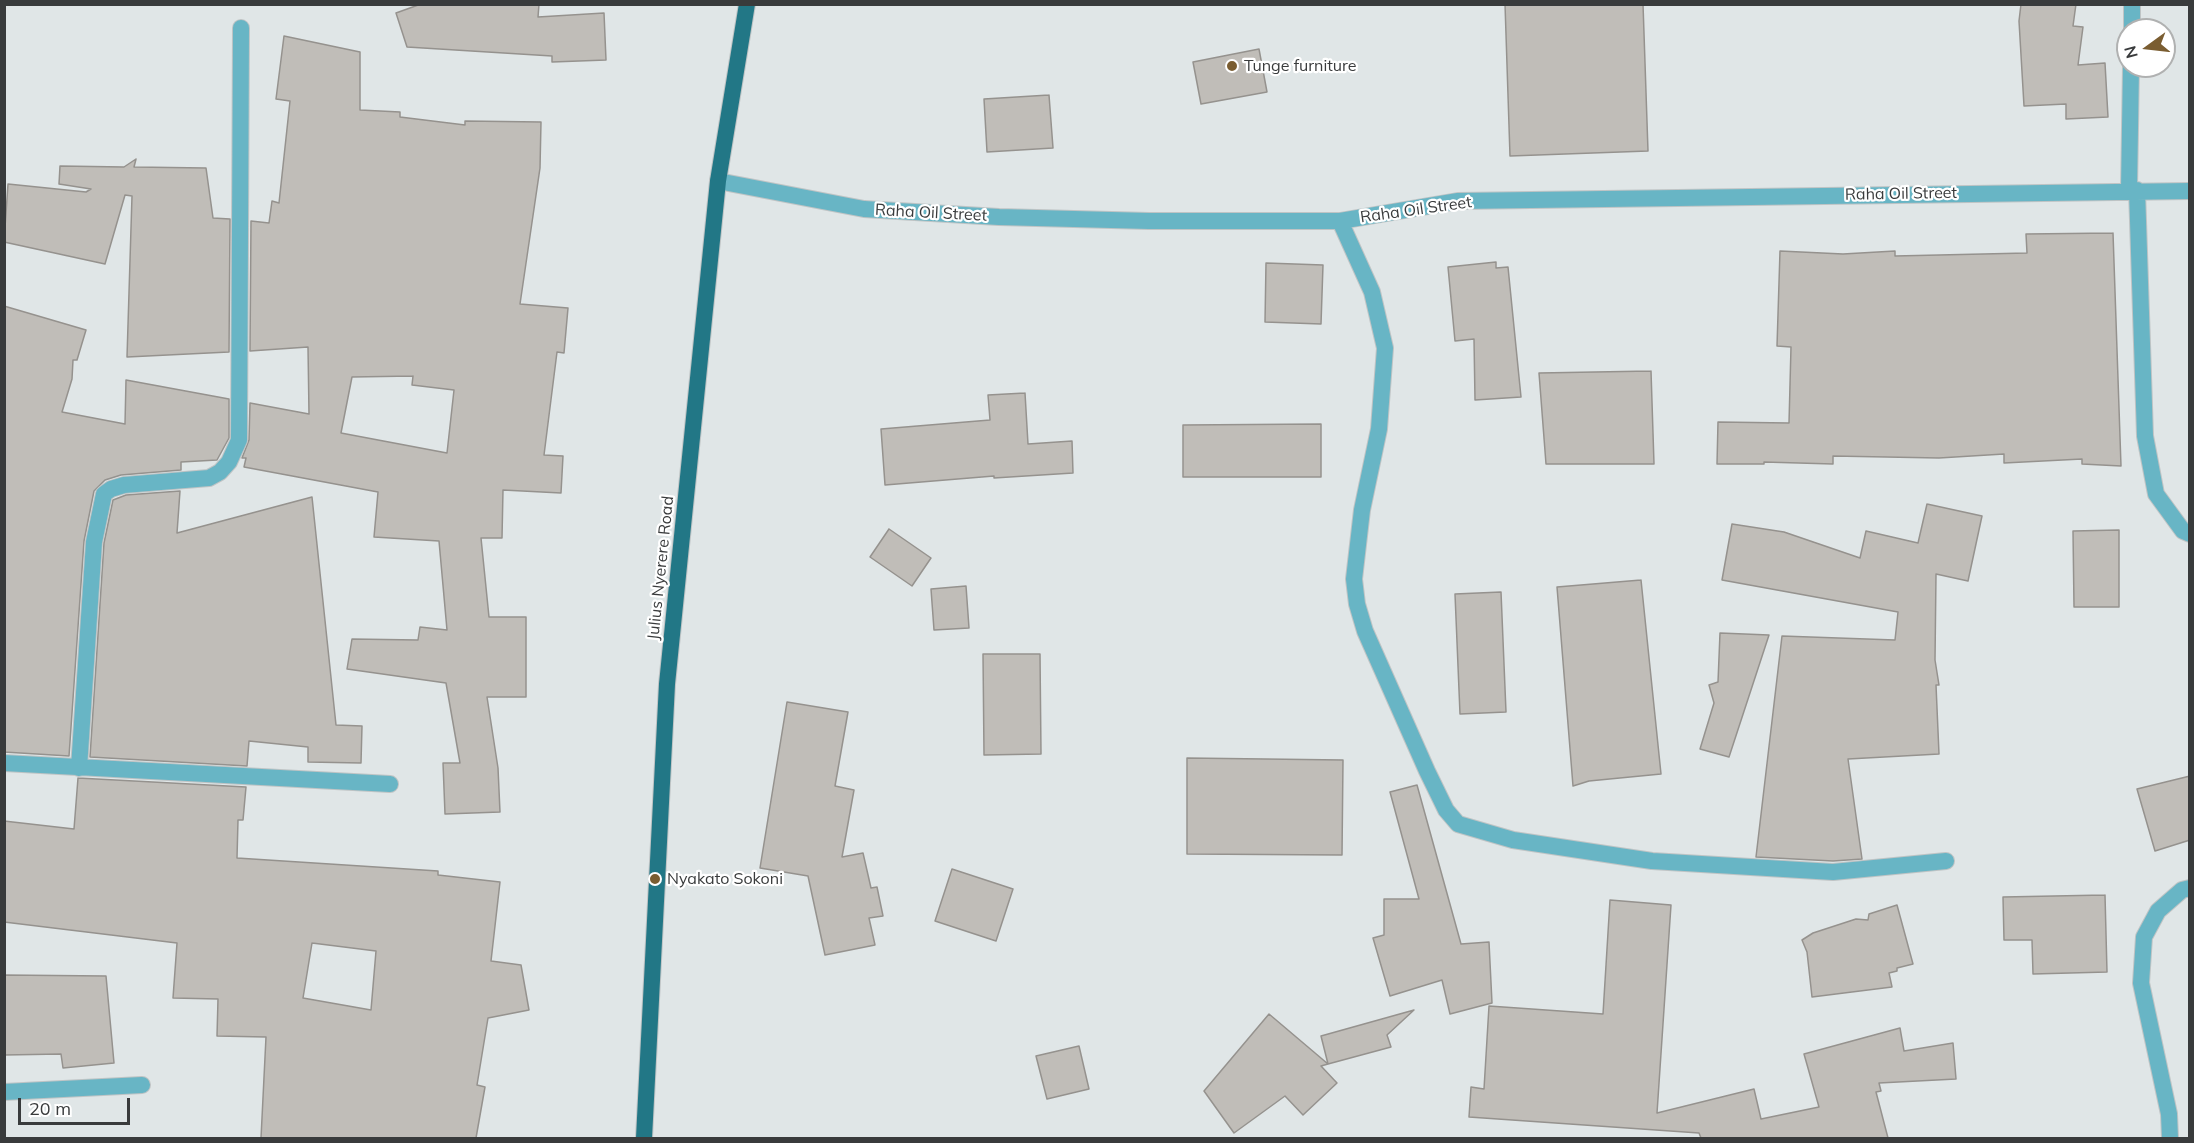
<!DOCTYPE html>
<html>
<head>
<meta charset="utf-8">
<style>
	body { margin:0 }
	#map { position:relative; width:2194px; height:1143px; overflow:hidden; background:#e0e6e7; font-family:Mulish,sans-serif }
	canvas { display:block }
	.frame { position:absolute; inset:0; border:6px solid #393b3c; pointer-events:none }
	.north { position:absolute; left:2116px; top:18px; width:60px; height:60px; box-sizing:border-box; background:#fff; border:2px solid #b0b1b1; border-radius:50%; rotate:255deg; font-size:16px; font-weight:700; line-height:24px; text-align:center; color:#393b3c }
	.north::after { content:''; display:block; margin:auto; width:21px; height:27px; background:#7a5d31; clip-path:polygon(50% 0,100% 100%,50% 72%,0 100%) }
	.scale { position:absolute; left:18px; top:1098px; width:112px; height:27px; box-sizing:border-box; border:3px solid #393b3c; border-top:0; padding-left:8px; font-size:18px; line-height:21px; white-space:nowrap; color:#393b3c; -webkit-text-stroke:4px #fff; paint-order:stroke }
</style>
</head>
<body>
<div id="map">
<canvas width="2194" height="1143"></canvas>
<div class="frame"></div>
<div class="north">N</div>
<div class="scale">20 m</div>
</div>
<script>
const g = document.querySelector('canvas').getContext('2d');
g.lineJoin = 'round';
function fillPath(path, color) {
  g.fillStyle = color;
  g.fill(path, 'evenodd');
}
function shape(rows) {
  const path = new Path2D();
  for (const r of rows) {
    path.moveTo(r[0], r[1]);
    for (let i = 2; i < r.length; i += 2) path.lineTo(r[i], r[i + 1]);
  }
  return path;
}
function trace(path, color, width, dash) {
  g.strokeStyle = color;
  g.lineWidth = width;
  g.lineCap = dash ? 'butt' : 'round';
  g.setLineDash(dash || []);
  g.stroke(path);
}
function write(font, color, halo, rows, align = 'center') {
  g.font = font + ' Mulish,sans-serif';
  g.lineWidth = 4.5;
  g.setLineDash([]);
  g.textBaseline = 'middle';
  g.strokeStyle = halo;
  g.fillStyle = color;
  for (const [text, x, y, turn = 0] of rows) {
    g.save();
    g.translate(x, y);
    g.rotate((+turn || 0) * Math.PI / 180);
    g.textAlign = isNaN(turn) ? turn : align;
    if (halo) g.strokeText(text, 0, 0);
    g.fillText(text, 0, 0);
    g.restore();
  }
}
const building = shape([
	[421,4,539,4,538,17,604,13,606,60,552,62,552,56,407,47,396,13,421,4],
	[1505,4,1643,4,1648,151,1510,156,1505,4],
	[2021,4,2076,4,2073,26,2083,27,2078,65,2105,63,2108,117,2066,119,2066,104,2024,106,2019,21,2021,4],
	[284,36,360,52,360,110,400,112,400,117,465,125,465,121,541,122,540,168,520,304,568,308,564,353,557,352,544,455,563,456,561,493,503,490,502,538,481,538,489,617,526,617,526,697,487,697,498,768,500,812,445,814,443,763,460,763,446,683,347,669,352,639,418,640,420,627,447,630,439,541,374,537,378,492,244,467,246,458,242,458,249,440,250,403,309,414,308,347,250,351,251,221,269,223,272,201,279,203,290,101,276,99,284,36],
	[413,376,412,385,454,390,447,453,341,433,352,377,413,376],
	[1259,49,1267,92,1201,104,1193,62,1259,49],
	[1049,95,1053,148,987,152,984,99,1049,95],
	[136,159,134,167,206,168,213,218,230,219,229,352,127,357,132,196,125,195,105,264,4,242,8,184,86,192,91,189,59,184,60,166,124,167,136,159],
	[2113,233,2121,466,2082,464,2082,459,2004,463,2004,454,1939,458,1833,456,1833,464,1764,462,1764,464,1717,464,1718,422,1789,423,1791,347,1777,346,1780,251,1843,254,1895,251,1895,256,2027,253,2026,234,2113,233],
	[1496,262,1496,268,1508,267,1521,397,1475,400,1474,339,1455,341,1448,267,1496,262],
	[1266,263,1323,265,1321,324,1265,322,1266,263],
	[4,306,86,330,77,360,73,360,72,379,62,412,125,424,126,380,229,399,229,438,217,460,181,462,181,470,121,475,105,480,94,491,84,541,69,756,4,752,4,306],
	[1651,371,1654,464,1546,464,1539,373,1651,371],
	[1025,393,1028,444,1072,441,1073,473,994,478,994,476,885,485,881,429,990,420,988,395,1025,393],
	[1321,424,1321,477,1183,477,1183,425,1321,424],
	[180,491,177,533,312,497,336,725,362,726,361,763,308,762,308,747,249,741,247,766,90,757,104,543,113,500,126,495,180,491],
	[1927,504,1982,516,1968,581,1936,574,1935,660,1939,685,1936,685,1939,754,1848,759,1862,859,1833,861,1756,857,1782,636,1895,640,1898,612,1722,580,1732,524,1784,532,1860,558,1866,531,1918,543,1927,504],
	[889,529,931,558,912,586,870,557,889,529],
	[2119,530,2119,607,2074,607,2073,531,2119,530],
	[1641,580,1661,774,1589,781,1573,786,1557,587,1641,580],
	[966,586,969,628,934,630,931,589,966,586],
	[1501,592,1506,712,1460,714,1455,594,1501,592],
	[1720,633,1769,635,1729,757,1700,749,1714,703,1709,685,1718,682,1720,633],
	[983,654,1040,654,1041,754,984,755,983,654],
	[787,702,848,712,835,786,854,790,842,857,863,853,871,888,877,887,883,916,869,918,875,945,825,955,808,876,760,868,787,702],
	[1187,758,1343,760,1342,855,1187,854,1187,758],
	[2190,776,2190,840,2155,851,2137,789,2190,776],
	[78,778,246,787,243,820,238,820,237,858,438,871,438,875,500,882,491,961,521,965,529,1010,488,1018,477,1085,485,1087,476,1138,261,1138,266,1037,217,1036,218,999,173,998,177,943,4,922,4,821,74,829,78,778],
	[312,943,376,951,371,1010,303,998,312,943],
	[1417,785,1461,944,1489,942,1492,1003,1450,1014,1442,980,1390,996,1373,938,1384,935,1384,899,1419,899,1390,792,1417,785],
	[952,869,1013,889,996,941,935,921,952,869],
	[2105,895,2107,972,2033,974,2032,940,2004,940,2003,897,2105,895],
	[1610,900,1671,905,1657,1113,1754,1089,1761,1119,1819,1107,1804,1054,1900,1028,1904,1051,1953,1043,1956,1079,1879,1083,1881,1091,1876,1092,1888,1138,1701,1138,1699,1133,1469,1117,1471,1087,1484,1089,1489,1006,1603,1014,1610,900],
	[1897,905,1913,964,1897,968,1897,971,1889,973,1892,987,1812,997,1807,952,1802,940,1813,933,1856,919,1868,920,1869,914,1897,905],
	[4,975,106,976,114,1063,63,1068,61,1054,4,1055,4,975],
	[1414,1010,1387,1035,1391,1047,1328,1064,1321,1036,1414,1010],
	[1269,1014,1328,1064,1321,1066,1337,1083,1303,1115,1285,1096,1234,1133,1204,1091,1269,1014],
	[1079,1046,1089,1089,1047,1099,1036,1056,1079,1046]
]);
const minor = shape([
	[2132,30,2132,4],
	[718,181,864,209,999,217,1149,221,1340,221,1458,201,2190,191],
	[2129,190,2131,66],
	[2137,190,2145,436,2156,494,2183,531,2190,534],
	[1340,221,1372,292,1385,348,1379,429,1362,510,1354,579,1357,604,1365,631,1427,771,1446,810,1458,824,1513,840,1652,861,1833,872,1946,861],
	[4,763,390,784],
	[79,768,94,542,104,494,111,489,124,485,209,478,220,472,229,462,239,440,241,28],
	[4,1092,142,1085],
	[2170,1138,2169,1114,2141,983,2144,937,2158,911,2182,890,2190,888]
]);
const trunk = shape([
	[644,1138,667,684,718,181,747,4]
]);
const markers = [
	[1232,66,6,"#7a5d31"],
	[655,879,6,"#7a5d31"]
];
const poiNames = [
	["Tunge furniture",1244,66],
	["Nyakato Sokoni",667,879]
];
const streetNames = [
	["Raha Oil Street",1901,194,-1],
	["Raha Oil Street",1416,210,-8],
	["Raha Oil Street",931,213,3],
	["Julius Nyerere Road",661,568,-84]
];
fillPath(building, '#c0bdb8');
trace(building, '#95928e', 1.5);
trace(minor, '#bfc4c5', 18);
trace(trunk, '#bfc4c5', 18);
trace(minor, '#68b5c5', 16);
trace(trunk, '#227786', 16);
for (const [x, y, r, color] of markers) {
  const dot = new Path2D();
  dot.arc(x, y, r, 0, 2 * Math.PI);
  g.fillStyle = color;
  g.fill(dot);
  trace(dot, '#fff', 2);
}
write('16px', '#393b3c', '#fff', poiNames, 'left');
write('16px', '#393b3c', '#fff', streetNames);
</script>
</body>
</html>
